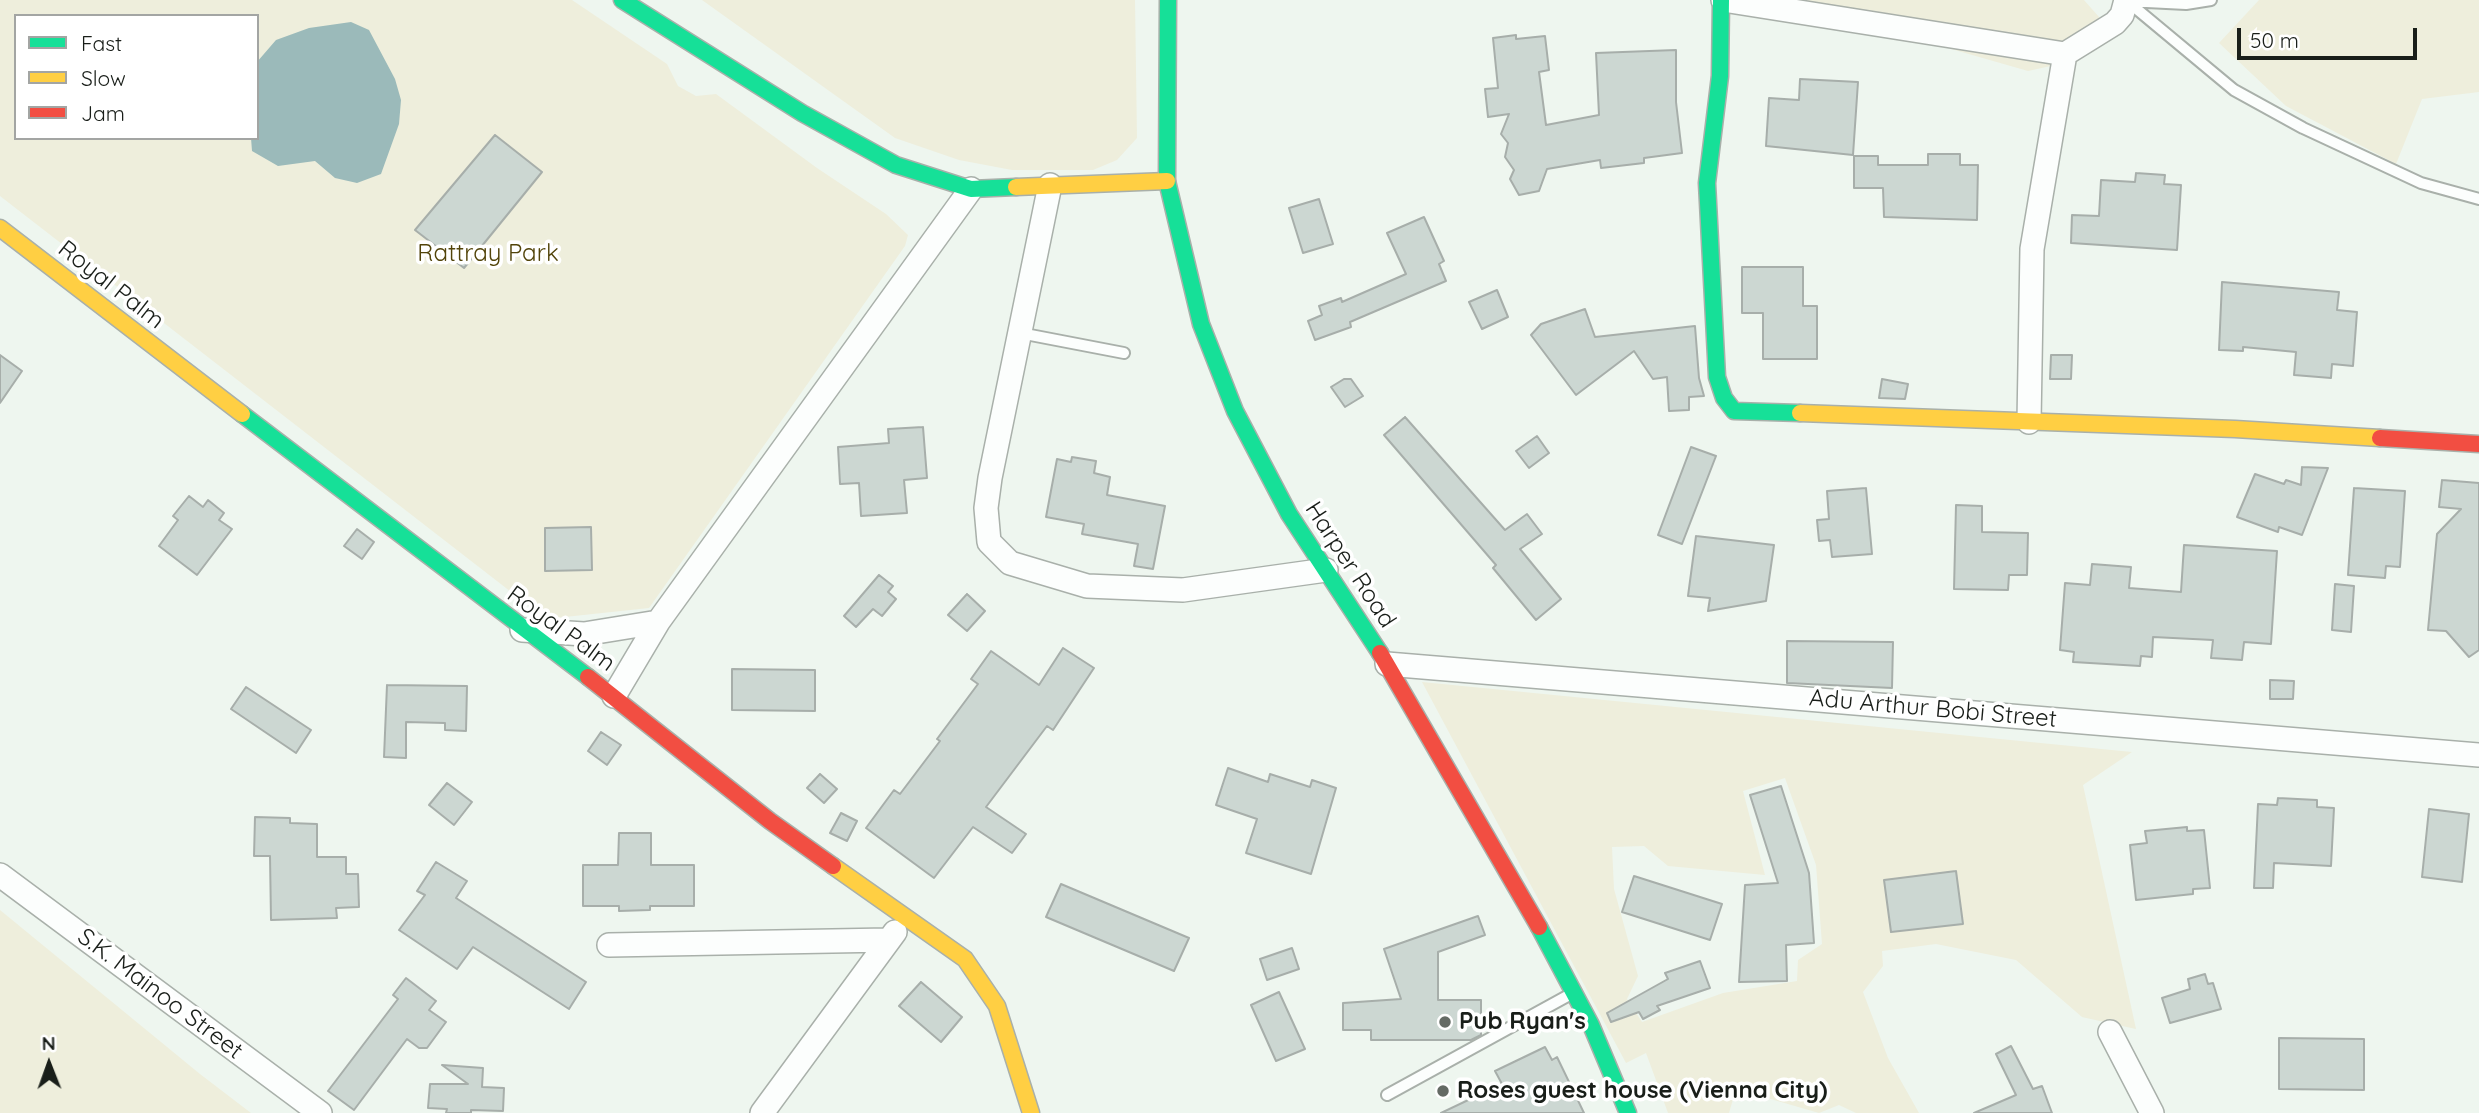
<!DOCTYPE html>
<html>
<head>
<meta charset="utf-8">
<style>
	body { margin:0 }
	#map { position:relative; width:2479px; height:1113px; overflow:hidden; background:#eef6ef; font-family:Quicksand,sans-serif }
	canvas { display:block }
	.legend { position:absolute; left:14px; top:14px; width:245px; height:126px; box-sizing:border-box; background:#fff; border:2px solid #a3a5a3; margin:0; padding:9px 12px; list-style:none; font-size:21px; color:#191e19 }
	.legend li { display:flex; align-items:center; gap:14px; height:35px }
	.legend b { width:35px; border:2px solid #a3a5a3 }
	.north { position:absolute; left:14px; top:1029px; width:70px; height:70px; -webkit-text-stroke:5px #fff; paint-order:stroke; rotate:359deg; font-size:19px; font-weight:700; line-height:28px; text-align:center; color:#191e19 }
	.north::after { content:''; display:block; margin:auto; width:24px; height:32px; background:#191e19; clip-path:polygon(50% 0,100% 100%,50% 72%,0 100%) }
	.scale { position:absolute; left:2237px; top:28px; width:180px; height:32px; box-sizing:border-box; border:4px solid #191e19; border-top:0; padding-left:9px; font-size:21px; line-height:24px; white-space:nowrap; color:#191e19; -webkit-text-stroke:5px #fff; paint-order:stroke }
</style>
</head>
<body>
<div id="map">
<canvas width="2479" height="1113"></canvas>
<ul class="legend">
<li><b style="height:9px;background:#16e098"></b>Fast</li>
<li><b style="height:9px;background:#ffcf43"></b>Slow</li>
<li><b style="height:9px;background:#f24e42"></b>Jam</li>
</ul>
<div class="north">N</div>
<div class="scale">50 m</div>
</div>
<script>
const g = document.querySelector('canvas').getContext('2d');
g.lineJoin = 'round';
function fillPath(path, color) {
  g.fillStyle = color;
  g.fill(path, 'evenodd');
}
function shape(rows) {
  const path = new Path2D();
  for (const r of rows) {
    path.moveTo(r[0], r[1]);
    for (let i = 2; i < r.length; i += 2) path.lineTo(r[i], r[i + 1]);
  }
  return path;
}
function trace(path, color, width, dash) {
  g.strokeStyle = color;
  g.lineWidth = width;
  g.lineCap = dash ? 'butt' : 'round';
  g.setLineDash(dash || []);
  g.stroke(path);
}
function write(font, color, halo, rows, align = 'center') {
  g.font = font + ' Quicksand,sans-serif';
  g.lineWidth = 7;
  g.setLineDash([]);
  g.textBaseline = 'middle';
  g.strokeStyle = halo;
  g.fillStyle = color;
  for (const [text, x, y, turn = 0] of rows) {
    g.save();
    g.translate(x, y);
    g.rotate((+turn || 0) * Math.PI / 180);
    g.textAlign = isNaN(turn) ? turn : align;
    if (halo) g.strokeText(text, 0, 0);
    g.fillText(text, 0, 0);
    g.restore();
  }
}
const green = shape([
	[0,0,572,0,667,64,678,86,696,96,716,94,817,168,886,214,908,235,905,246,649,608,546,619,0,196],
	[16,16,257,16,257,138,16,138],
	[702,0,1135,0,1137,138,1117,160,1093,170,1012,170,959,160,895,138],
	[1758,0,2084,0,2099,17,2099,45,2069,62,2028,71,1892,32],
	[2259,0,2479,0,2479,92,2422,99,2396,164,2286,106,2219,43],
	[1422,682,2132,752,2083,785,2136,1029,2082,1017,2016,960,1936,944,1882,951,1883,966,1863,992,1888,1058,1919,1113,1856,1113,1839,1105,1819,1113,1736,1089,1729,1113,1668,1113,1646,1053,1626,1063],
	[1785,778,1816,865,1822,944,1798,960,1797,981,1723,993,1642,1022,1627,999,1638,976,1614,889,1612,847,1644,846,1668,866,1765,875,1743,791],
	[0,910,200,1074,251,1113,0,1113]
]);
const water = shape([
	[351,22,369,30,395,79,401,100,399,124,381,174,357,183,335,178,315,161,278,166,252,151,251,138,257,138,257,62,276,40,309,28]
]);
const building = shape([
	[1516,35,1516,39,1545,36,1549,70,1539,72,1546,125,1599,115,1596,53,1676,50,1676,102,1682,153,1644,158,1644,163,1601,168,1600,160,1547,169,1539,191,1519,195,1510,179,1514,170,1505,157,1508,143,1501,134,1509,114,1488,117,1485,89,1498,88,1493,38,1516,35],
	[1800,79,1858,82,1853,155,1766,146,1769,98,1799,100,1800,79],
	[495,135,542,172,464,268,415,230,495,135],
	[1928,154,1960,154,1960,165,1978,165,1977,220,1884,217,1883,188,1854,188,1854,156,1878,156,1878,165,1928,165,1928,154],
	[2136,173,2165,175,2164,184,2181,185,2177,250,2071,243,2072,215,2099,216,2101,180,2135,182,2136,173],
	[1319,199,1333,244,1303,253,1289,208,1319,199],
	[1424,217,1444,261,1439,264,1446,281,1350,322,1351,327,1315,340,1308,321,1322,315,1319,306,1341,298,1342,302,1406,274,1387,233,1424,217],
	[1742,267,1803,267,1803,306,1817,306,1817,359,1763,359,1763,313,1742,313,1742,267],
	[2222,282,2339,292,2337,310,2357,312,2353,366,2332,364,2331,378,2294,375,2296,352,2243,347,2243,351,2219,350,2222,282],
	[1497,290,1508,317,1482,329,1469,302,1497,290],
	[1585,309,1595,337,1695,326,1699,378,1704,396,1689,397,1689,410,1669,411,1667,377,1653,379,1634,351,1576,395,1531,335,1541,324,1585,309],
	[0,355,22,371,0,403,0,355],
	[2051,355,2072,355,2071,379,2050,379,2051,355],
	[1344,379,1351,379,1363,396,1345,407,1331,387,1344,379],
	[1882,379,1908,384,1905,399,1879,398,1882,379],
	[1405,417,1505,530,1527,514,1542,534,1520,549,1561,599,1536,620,1493,568,1496,565,1384,435,1405,417],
	[923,427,927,478,904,480,907,513,861,516,859,483,840,484,838,447,889,443,888,429,923,427],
	[1537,436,1549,453,1529,468,1516,451,1537,436],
	[1691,447,1716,456,1682,544,1658,535,1691,447],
	[1072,457,1096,461,1094,473,1110,477,1107,495,1165,506,1153,569,1134,566,1138,544,1082,534,1084,524,1046,517,1057,459,1071,462,1072,457],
	[2302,467,2328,468,2302,535,2279,527,2278,532,2237,517,2255,474,2284,484,2286,480,2301,485,2302,467],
	[2442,480,2479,483,2479,650,2469,657,2446,631,2428,630,2437,534,2461,509,2439,507,2442,480],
	[1866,488,1872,554,1832,557,1830,540,1819,541,1817,520,1829,519,1827,491,1866,488],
	[2354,488,2405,491,2400,567,2386,566,2385,578,2348,575,2354,488],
	[189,496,203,507,208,500,224,513,219,520,232,529,197,575,159,546,178,520,173,516,189,496],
	[1956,505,1982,506,1982,532,2028,533,2027,575,2009,575,2008,590,1954,589,1956,505],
	[591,527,592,570,545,571,545,528,591,527],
	[357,529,374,542,362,559,344,546,357,529],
	[1696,536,1774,545,1766,601,1708,611,1710,598,1688,596,1696,536],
	[2184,545,2277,551,2271,644,2244,642,2242,660,2211,658,2213,640,2153,637,2152,657,2141,656,2140,666,2073,662,2074,652,2060,650,2065,583,2090,585,2092,564,2131,567,2129,588,2181,592,2184,545],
	[879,575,893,586,888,592,896,599,882,616,873,609,856,627,844,616,879,575],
	[2335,584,2354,586,2351,632,2332,630,2335,584],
	[967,594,985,611,967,631,948,615,967,594],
	[1787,641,1893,642,1892,688,1787,683,1787,641],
	[1063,648,1094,668,1053,730,1047,726,986,807,1026,834,1012,853,973,827,934,878,866,828,894,790,900,794,940,741,937,739,978,684,971,679,991,651,1039,685,1063,648],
	[732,669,815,670,815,711,732,710,732,669],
	[2270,680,2294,681,2293,699,2270,699,2270,680],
	[387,685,467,686,466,731,445,730,445,723,406,722,406,758,384,757,387,685],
	[246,687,311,730,296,753,231,709,246,687],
	[601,732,621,745,607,765,588,751,601,732],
	[1228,768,1268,782,1270,774,1310,787,1312,780,1336,788,1311,874,1246,853,1257,819,1216,805,1228,768],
	[820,774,837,789,824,803,807,788,820,774],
	[447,783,472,802,454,825,429,805,447,783],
	[1781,786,1809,873,1814,943,1786,945,1787,981,1739,982,1745,885,1778,883,1750,795,1781,786],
	[2278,798,2317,800,2317,807,2334,808,2331,866,2274,863,2273,888,2254,888,2258,804,2277,805,2278,798],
	[2429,809,2469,814,2462,882,2422,877,2429,809],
	[841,813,857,821,847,841,830,833,841,813],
	[255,817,290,818,290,823,317,824,317,857,346,857,346,874,358,874,359,907,336,908,337,918,271,920,270,856,254,856,255,817],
	[2187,827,2187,831,2204,830,2210,888,2193,889,2193,894,2136,900,2130,845,2147,843,2145,831,2187,827],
	[619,833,651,833,651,865,694,865,694,906,650,906,650,910,619,911,619,906,583,906,583,865,618,865,619,833],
	[436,862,467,881,456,898,586,982,569,1009,473,947,457,969,399,930,425,895,417,891,436,862],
	[1956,871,1963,924,1891,932,1884,880,1956,871],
	[1634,876,1722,904,1710,940,1622,912,1634,876],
	[1061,884,1189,938,1174,971,1046,917,1061,884],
	[1478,916,1485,935,1438,952,1438,1000,1481,1000,1481,1035,1471,1040,1371,1040,1371,1030,1343,1030,1343,1003,1401,999,1384,949,1478,916],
	[1292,948,1299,969,1267,980,1260,959,1292,948],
	[1700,961,1710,988,1657,1006,1660,1010,1643,1019,1639,1012,1611,1022,1607,1013,1668,979,1665,973,1700,961],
	[2205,974,2208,984,2213,983,2221,1009,2170,1023,2162,998,2190,989,2188,979,2205,974],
	[406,978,436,1001,429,1010,446,1022,427,1048,419,1048,407,1039,354,1110,328,1091,398,999,393,995,406,978],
	[921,982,962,1017,941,1042,899,1006,921,982],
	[1279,992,1305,1049,1276,1061,1251,1005,1279,992],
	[2279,1038,2364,1039,2364,1090,2279,1089,2279,1038],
	[2011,1046,2033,1089,2042,1086,2052,1113,1974,1113,2016,1095,1996,1054,2011,1046],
	[1545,1047,1552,1060,1557,1057,1584,1113,1441,1113,1502,1084,1495,1071,1545,1047],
	[442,1065,483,1068,482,1087,504,1088,503,1111,471,1110,471,1113,446,1113,447,1109,428,1108,430,1084,468,1084,442,1065]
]);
const lane = shape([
	[2127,1,2234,90,2303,128,2421,183,2479,199],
	[2127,1,2186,4,2211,0],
	[1020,333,1124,353],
	[1387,1095,1571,994]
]);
const street = shape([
	[1723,0,2065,54],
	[1050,185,990,478,986,508,989,542,1010,563,1087,586,1183,590,1326,570],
	[2029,422,2032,249,2065,54,2115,23,2122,15,2126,0],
	[522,630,584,634,658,622],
	[1387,664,2479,755],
	[614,696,658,622,971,189],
	[0,875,320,1113],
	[609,945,888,940],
	[2110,1032,2152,1113],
	[762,1113,895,932]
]);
const fast = shape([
	[622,0,802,113,896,165,971,189,1016,187],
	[1168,0,1167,181,1201,324,1235,411,1289,514,1380,653],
	[1721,0,1720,76,1707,183,1717,377,1724,398,1734,411,1800,413],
	[242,414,588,677],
	[1539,927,1591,1025,1628,1113]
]);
const slow = shape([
	[1016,187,1167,181],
	[0,228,242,414],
	[1800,413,2235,429,2380,438],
	[833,866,965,959,997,1006,1031,1113]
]);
const jam = shape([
	[2380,438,2479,444],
	[1380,653,1539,927],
	[588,677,770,821,833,866]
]);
const markers = [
	[1445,1022,7,"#646a64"],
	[1443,1091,7,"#646a64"]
];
const parkNames = [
	["Rattray Park",488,254]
];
const streetNames = [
	["Royal Palm",111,285,38],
	["Harper Road",1350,565,57],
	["Royal Palm",561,629,36],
	["Adu Arthur Bobi Street",1933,709,5],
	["S.K. Mainoo Street",160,994,37]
];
const poiNames = [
	["Pub Ryan's",1459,1022],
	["Roses guest house (Vienna City)",1457,1091]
];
fillPath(green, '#eeeedc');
fillPath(water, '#9bbaba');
fillPath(building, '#ccd7d2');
trace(building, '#a7aeaa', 2);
trace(lane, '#a9b0aa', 14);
trace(street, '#a9b0aa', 26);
trace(fast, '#a9b0aa', 19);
trace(slow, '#a9b0aa', 19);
trace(jam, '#a9b0aa', 19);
trace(lane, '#fcfefd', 10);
trace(street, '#fcfefd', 23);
trace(fast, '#16e098', 16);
trace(slow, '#ffcf43', 16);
trace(jam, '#f24e42', 16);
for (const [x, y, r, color] of markers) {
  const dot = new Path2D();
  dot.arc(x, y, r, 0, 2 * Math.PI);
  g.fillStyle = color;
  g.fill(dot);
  trace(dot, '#fff', 2.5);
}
write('24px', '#52440a', '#fff', parkNames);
write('24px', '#191e19', '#fff', streetNames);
write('bold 24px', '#191e19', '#fff', poiNames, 'left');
</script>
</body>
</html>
